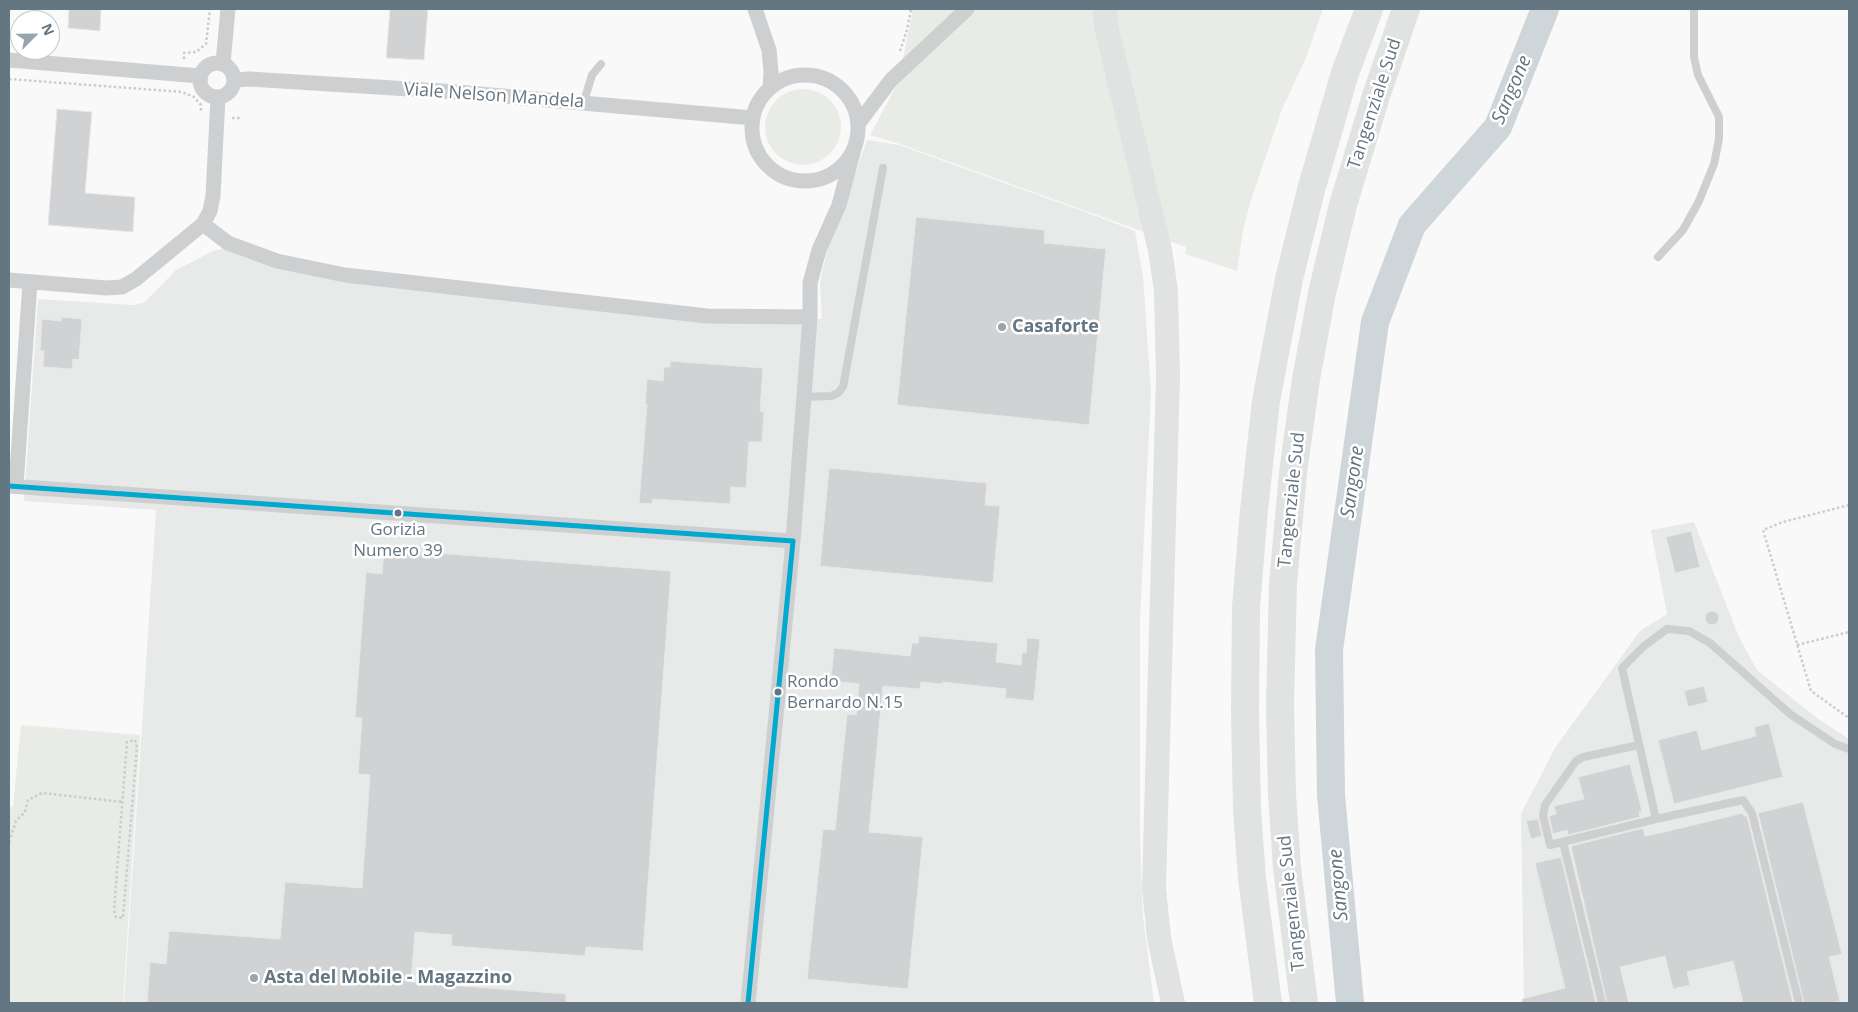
<!DOCTYPE html>
<html>
<head>
<meta charset="utf-8">
<style>
	body { margin:0 }
	#map { position:relative; width:1858px; height:1012px; overflow:hidden; background:#f9f9f9; font-family:"Open Sans",sans-serif }
	canvas { display:block }
	.frame { position:absolute; inset:0; border:10px solid #657683; pointer-events:none }
	.north { position:absolute; left:10px; top:10px; width:50px; height:50px; box-sizing:border-box; background:#fff; border:1px solid #c1c8cd; border-radius:50%; rotate:67deg; font-size:14px; font-weight:700; line-height:20px; text-align:center; color:#657683 }
	.north::after { content:''; display:block; margin:auto; width:18px; height:22px; background:#99a4ac; clip-path:polygon(50% 0,100% 100%,50% 72%,0 100%) }
</style>
</head>
<body>
<div id="map">
<canvas width="1858" height="1012"></canvas>
<div class="frame"></div>
<div class="north">N</div>
</div>
<script>
const g = document.querySelector('canvas').getContext('2d');
g.lineJoin = 'round';
function fillPath(path, color) {
  g.fillStyle = color;
  g.fill(path, 'evenodd');
}
function shape(rows) {
  const path = new Path2D();
  for (const r of rows) {
    if (r.length === 3) {
      path.moveTo(r[0] + r[2], r[1]);
      path.arc(r[0], r[1], r[2], 0, 2 * Math.PI);
      continue;
    }
    path.moveTo(r[0], r[1]);
    for (let i = 2; i < r.length; i += 2) path.lineTo(r[i], r[i + 1]);
  }
  return path;
}
function trace(path, color, width, dash) {
  g.strokeStyle = color;
  g.lineWidth = width;
  g.lineCap = dash ? 'butt' : 'round';
  g.setLineDash(dash || []);
  g.stroke(path);
}
function write(font, color, halo, rows, align = 'center') {
  g.font = font + ' "Open Sans",sans-serif';
  g.lineWidth = 5;
  g.setLineDash([]);
  g.textBaseline = 'middle';
  g.strokeStyle = halo;
  g.fillStyle = color;
  for (const [text, x, y, turn = 0] of rows) {
    g.save();
    g.translate(x, y);
    g.rotate((+turn || 0) * Math.PI / 180);
    g.textAlign = isNaN(turn) ? turn : align;
    if (halo) g.strokeText(text, 0, 0);
    g.fillText(text, 0, 0);
    g.restore();
  }
}
const built = shape([
	[867,140,899,145,1099,217,1135,231,1143,277,1151,392,1140,618,1140,839,1143,917,1154,1003,124,1003,156,510,24,501,38,299,134,305,145,302,176,270,213,251,225,248,262,259,708,320,822,319,820,282,827,251],
	[1694,522,1739,637,1757,670,1817,718,1849,739,1849,1003,1524,1003,1521,814,1555,748,1640,631,1667,614,1651,530]
]);
const green = shape([
	[913,9,1323,9,1306,58,1282,109,1250,203,1243,231,1237,271,1185,254,1186,247,900,144,870,135,898,83],
	[803,127,38],
	[21,725,140,735,123,1003,9,1003,9,808,13,806]
]);
const river = shape([
	[1350,1003,1331,795,1329,650,1375,322,1412,225,1498,127,1545,9]
]);
const building = shape([
	[69,9,101,9,100,31,68,28,69,9],
	[390,9,428,9,424,60,386,58,390,9],
	[57,109,92,112,85,193,135,197,133,232,48,225,57,109],
	[916,217,1045,230,1044,243,1106,249,1089,425,897,405,916,217],
	[61,317,82,319,79,360,73,359,72,369,43,367,44,351,40,351,42,319,61,321,61,317],
	[670,361,763,368,760,411,764,412,762,442,749,442,746,488,731,487,730,504,653,499,652,504,639,503,647,404,645,404,647,379,663,381,664,367,670,367,670,361],
	[829,468,987,483,985,505,1000,506,993,583,820,566,829,468],
	[1691,531,1700,567,1675,573,1666,537,1691,531],
	[384,549,671,571,643,951,586,947,585,956,451,946,452,935,415,932,411,982,566,994,566,1003,147,1003,150,962,166,964,169,931,280,939,285,882,362,888,370,775,358,774,362,718,355,717,366,572,382,574,384,549],
	[1712,618,7],
	[919,636,998,643,996,662,1021,665,1022,652,1026,653,1027,638,1040,639,1034,701,1005,698,1006,689,943,682,943,684,921,682,920,689,883,686,869,832,923,837,908,989,807,979,823,829,835,830,847,714,856,715,859,684,840,682,840,679,831,678,834,648,910,656,912,643,918,643,919,636],
	[1704,686,1708,702,1688,707,1684,691,1704,686],
	[1769,723,1783,777,1674,804,1658,740,1697,730,1702,750,1756,736,1754,727,1769,723],
	[1630,764,1642,811,1639,812,1640,817,1568,835,1567,830,1553,834,1549,816,1556,814,1554,806,1584,799,1578,777,1630,764],
	[1803,802,1842,954,1829,957,1840,1001,1833,1003,1804,1003,1758,813,1803,802],
	[1743,813,1744,816,1747,816,1793,1003,1743,1003,1733,961,1687,972,1690,985,1673,989,1665,956,1620,967,1629,1003,1607,1003,1571,846,1643,828,1645,836,1660,833,1743,813],
	[1538,819,1542,836,1531,839,1526,821,1538,819],
	[1561,857,1596,1003,1522,1003,1522,999,1565,988,1535,863,1561,857]
]);
const path = shape([
	[900,51,907,30,911,9],
	[184,59,184,53,196,52,206,44,210,9],
	[9,79,182,92,194,97,201,105,201,111],
	[232,118,240,118],
	[1849,505,1783,522,1763,530,1811,691,1849,718],
	[1797,645,1849,632],
	[135,740,137,747,123,918,116,917,114,910,127,742,135,740],
	[9,842,16,821,25,812,28,800,42,793,123,802]
]);
const lane = shape([
	[580,101,585,98,592,75,601,64],
	[1658,257,1683,230,1699,201,1714,164,1719,139,1719,117,1698,75,1694,57,1694,9],
	[804,397,831,396,838,393,843,387,883,168],
	[1639,745,1583,757,1576,761,1545,805,1543,816,1550,845,1656,819,1743,800,1752,813,1799,1003],
	[1656,819,1622,668,1644,646,1667,629,1689,631,1710,643,1790,714,1835,744,1849,749],
	[1563,842,1602,1003]
]);
const street = shape([
	[755,9,769,50,771,72,770,88],
	[9,60,200,76],
	[217,80,17],
	[223,63,228,9],
	[805,128,53],
	[235,80,249,79,457,92,753,118],
	[858,124,891,80,967,9],
	[203,224,228,243,277,261,345,275,707,316,810,317],
	[9,280,106,288,122,287,136,279,203,224,210,211,213,196,218,97],
	[9,486,793,541],
	[16,486,30,282],
	[748,1003,793,541,810,317,810,283,819,250,839,205,854,149]
]);
const primary = shape([
	[1105,9,1106,26,1160,250,1166,291,1168,376,1154,888,1159,938,1173,1003]
]);
const highway = shape([
	[1268,1003,1252,878,1247,810,1245,711,1246,607,1254,510,1266,401,1289,279,1311,190,1345,73,1369,9],
	[1304,1003,1287,868,1282,794,1280,706,1283,584,1293,473,1306,379,1322,293,1343,205,1376,96,1406,9]
]);
const bus1 = shape([
	[9,486,793,541,748,1003]
]);
const markers = [
	[1002,327,5,"#99a4ac"],
	[398,513,4.5,"#657683"],
	[778,692,4.5,"#657683"],
	[254,978,5,"#99a4ac"]
];
const busNames = [
	["Gorizia",398,530],
	["Numero 39",398,551],
	["Rondo",787,682,"left"],
	["Bernardo N.15",787,703,"left"]
];
const streetNames = [
	["Viale Nelson Mandela",494,96,4],
	["Tangenziale Sud",1375,104,-72],
	["Tangenziale Sud",1292,500,-84],
	["Tangenziale Sud",1292,903,-96]
];
const poiNames = [
	["Casaforte",1012,327],
	["Asta del Mobile - Magazzino",264,978]
];
const waterNames = [
	["Sangone",1512,90,-67],
	["Sangone",1353,482,-82],
	["Sangone",1339,885,-95]
];
fillPath(built, '#e8e9e9');
fillPath(green, '#e8ebe6');
trace(river, '#ced6d9', 28);
fillPath(building, '#d0d2d3');
trace(building, '#e8e8e8', 1);
trace(path, '#cbcccd', 2.5, [2.5, 2.5]);
trace(lane, '#cecfd0', 8);
trace(street, '#cecfd0', 15);
trace(primary, '#e1e2e2', 24);
trace(highway, '#e1e2e2', 28);
trace(bus1, '#00a9ce', 5);
for (const [x, y, r, color] of markers) {
  const dot = new Path2D();
  dot.arc(x, y, r, 0, 2 * Math.PI);
  g.fillStyle = color;
  g.fill(dot);
  trace(dot, '#fff', 2);
}
write('17px', '#657683', '#fff', busNames);
write('18px', '#657683', '#fff', streetNames);
write('bold 18px', '#657683', '#fff', poiNames, 'left');
write('italic 19px', '#60757c', '#fff', waterNames);
</script>
</body>
</html>
